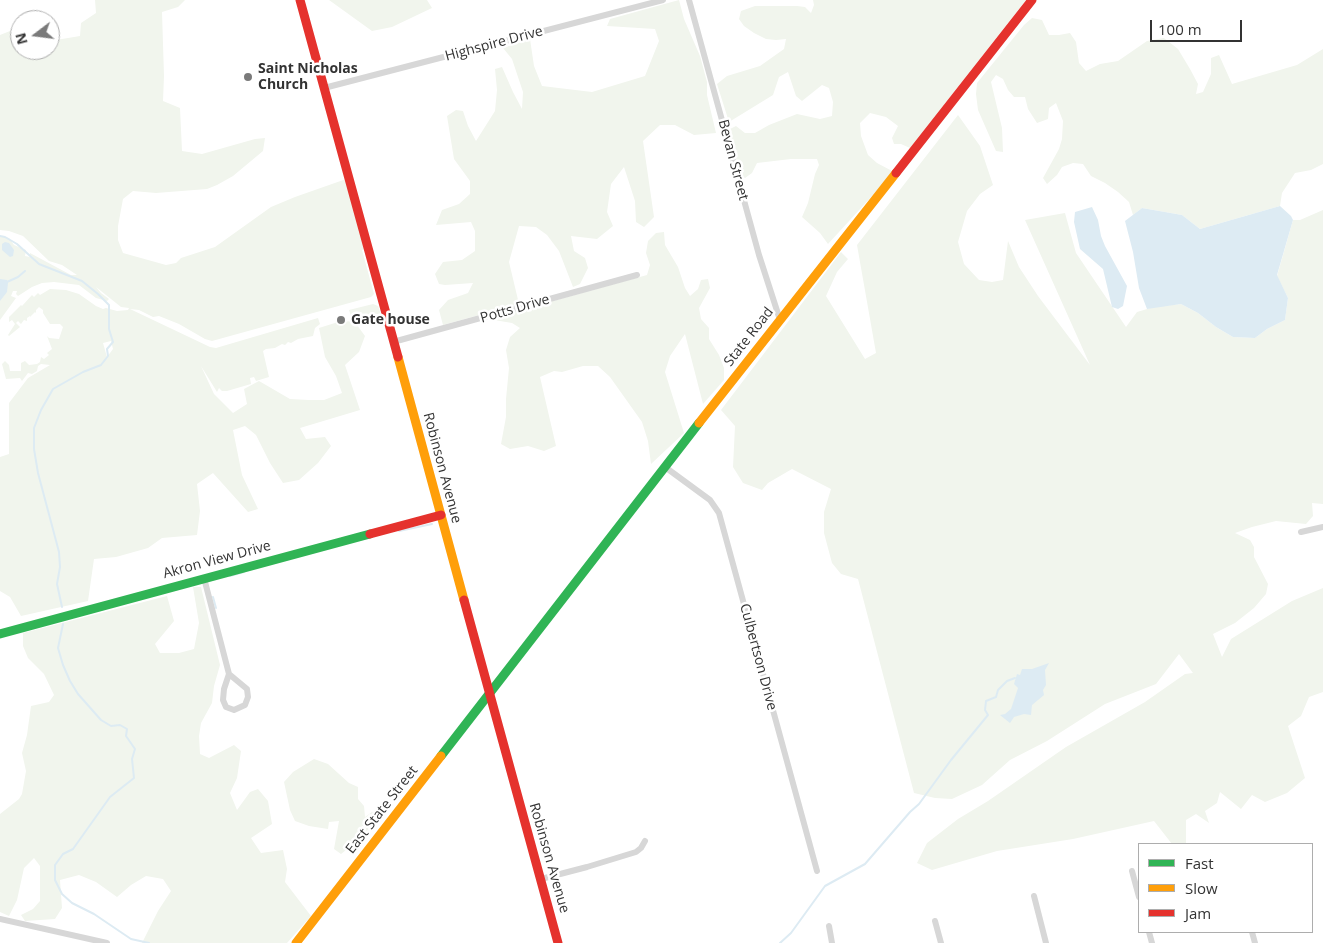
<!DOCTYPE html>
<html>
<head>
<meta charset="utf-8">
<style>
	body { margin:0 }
	#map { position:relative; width:1323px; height:943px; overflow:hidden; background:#fff; font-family:"Open Sans",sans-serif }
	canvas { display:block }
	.legend { position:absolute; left:1138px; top:843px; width:175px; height:90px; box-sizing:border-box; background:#fff; border:1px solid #adadad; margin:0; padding:6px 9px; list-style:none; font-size:15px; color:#333 }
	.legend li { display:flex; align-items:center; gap:10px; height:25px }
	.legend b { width:25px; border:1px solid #adadad }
	.north { position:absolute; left:10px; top:10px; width:50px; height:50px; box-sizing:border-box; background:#fff; border:1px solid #adadad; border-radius:50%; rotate:255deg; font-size:14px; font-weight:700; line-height:20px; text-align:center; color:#333 }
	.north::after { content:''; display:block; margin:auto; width:18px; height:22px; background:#7a7a7a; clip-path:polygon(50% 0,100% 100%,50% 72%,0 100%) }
	.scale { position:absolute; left:1150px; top:20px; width:92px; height:22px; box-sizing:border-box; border:2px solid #333; border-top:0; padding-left:6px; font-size:15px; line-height:18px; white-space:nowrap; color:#333; -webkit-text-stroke:4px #fff; paint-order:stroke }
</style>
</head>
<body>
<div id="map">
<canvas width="1323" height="943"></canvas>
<ul class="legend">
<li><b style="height:6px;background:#30b455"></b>Fast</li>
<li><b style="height:6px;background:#ff9f0a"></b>Slow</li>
<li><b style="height:6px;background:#e5322d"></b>Jam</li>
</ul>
<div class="north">N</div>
<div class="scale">100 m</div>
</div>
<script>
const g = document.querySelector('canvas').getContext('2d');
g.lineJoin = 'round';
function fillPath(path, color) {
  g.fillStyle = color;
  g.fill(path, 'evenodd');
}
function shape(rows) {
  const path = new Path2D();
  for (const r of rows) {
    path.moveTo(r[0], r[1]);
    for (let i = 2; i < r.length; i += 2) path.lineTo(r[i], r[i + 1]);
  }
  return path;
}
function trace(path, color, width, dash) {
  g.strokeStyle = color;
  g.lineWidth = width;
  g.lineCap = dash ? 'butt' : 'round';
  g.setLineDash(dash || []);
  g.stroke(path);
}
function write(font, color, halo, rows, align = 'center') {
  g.font = font + ' "Open Sans",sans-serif';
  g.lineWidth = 5;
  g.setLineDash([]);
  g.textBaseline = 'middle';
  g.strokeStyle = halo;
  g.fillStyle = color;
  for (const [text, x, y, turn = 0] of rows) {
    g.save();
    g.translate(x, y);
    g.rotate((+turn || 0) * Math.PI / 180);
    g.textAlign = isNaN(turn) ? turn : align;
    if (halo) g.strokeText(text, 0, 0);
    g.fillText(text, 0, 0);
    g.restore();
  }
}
const green = shape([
	[95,0,185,0,178,7,162,12,164,76,163,101,180,108,182,151,202,154,255,139,265,138,263,151,233,176,217,185,207,189,156,193,133,191,123,199,118,226,118,240,123,253,166,265,176,263,181,258,215,247,271,207,295,197,349,178,368,248,362,250,374,294,371,297,212,341,205,339,179,324,159,316,153,317,139,310,130,309,210,347,216,348,318,318,320,324,315,328,313,336,298,339,291,343,288,342,285,345,282,344,275,348,266,349,263,351,269,377,256,381,254,377,250,378,251,384,227,391,222,391,219,388,217,392,201,366,214,394,233,413,247,404,244,389,259,381,290,399,309,400,324,400,342,393,336,376,325,357,319,328,338,322,354,321,365,336,359,352,345,365,360,410,300,428,306,439,325,437,331,446,318,463,299,480,283,483,270,463,256,435,245,426,233,430,242,475,258,509,248,512,213,473,197,484,200,511,197,535,162,538,148,548,116,557,94,559,88,601,21,616,10,597,0,591,0,457,9,454,9,403,28,378,50,365,41,364,38,366,37,371,32,374,28,373,22,381,20,378,6,379,2,364,5,361,9,365,10,371,21,371,21,363,25,361,29,365,37,364,40,362,41,357,44,359,49,355,47,353,52,349,47,336,49,338,59,339,63,327,60,324,50,324,43,313,43,310,39,307,36,310,36,313,35,312,31,316,31,317,30,316,27,318,27,321,24,320,21,324,18,321,16,323,20,327,9,336,8,335,15,324,12,320,9,322,9,317,21,305,22,306,32,295,34,297,38,293,40,295,50,289,66,290,79,294,96,306,103,309,106,308,117,311,128,310,129,308,121,307,96,287,101,293,109,299,107,301,96,298,79,285,54,282,42,283,32,287,18,296,16,294,17,291,13,291,11,296,16,298,0,320,0,236,9,238,14,245,26,250,25,256,30,257,30,253,71,275,77,275,62,265,49,261,23,236,9,231,0,230,0,35,20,27,20,50,50,50,50,41,80,36,81,23,96,13],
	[111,341,113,349,107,357,103,343],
	[329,0,427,0,432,8,392,27,372,31],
	[679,0,684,19,700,56,707,82,707,95,716,133,694,135,675,125,660,125,643,141,654,217,644,227,636,222,635,201,624,167,611,184,607,212,613,226,597,239,571,236,574,251,585,258,588,268,580,284,573,287,559,251,547,235,536,227,519,226,509,262,519,304,443,325,439,310,448,300,468,293,473,283,445,285,439,284,435,274,443,262,462,260,475,251,475,231,471,222,436,225,442,210,459,204,470,194,470,181,454,159,447,116,456,110,463,111,468,126,476,141,495,111,497,90,495,69,502,67,513,92,522,109,523,92,512,59,503,48,530,39,534,66,542,86,592,92,645,76,659,41,655,29,607,26,610,19],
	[813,0,1026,0,910,148,901,144,894,144,892,138,898,126,886,117,870,113,860,123,861,136,868,155,877,163,894,172,828,244,820,233,802,217,808,203,815,174,819,165,817,159,791,159,757,163,752,173,745,178,740,174,728,130,736,126,745,133,755,133,769,125,797,114,820,119,832,116,833,102,829,88,822,85,802,101,796,96,788,72,779,77,773,95,729,122,717,84,727,76,760,66,784,49,786,39,776,40,766,39,754,33,744,26,739,19,741,11,755,6,797,6,805,7,811,13,814,5],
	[1032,18,1042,20,1049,35,1059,35,1070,33,1076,42,1079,63,1086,71,1100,64,1118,61,1147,41,1164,38,1178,49,1190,69,1198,84,1196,94,1203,92,1211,74,1211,58,1219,55,1232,84,1297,65,1323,49,1323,164,1311,170,1295,173,1282,193,1280,206,1200,229,1182,215,1142,208,1133,215,1129,202,1118,192,1105,183,1091,176,1083,164,1073,163,1062,167,1057,175,1047,184,1043,178,1059,149,1062,139,1063,121,1056,103,1049,108,1048,119,1037,123,1028,109,1025,97,1014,97,1008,90,1003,79,996,75,991,82,1002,128,1003,152,996,151,978,110,976,94,977,83,1024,25],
	[958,115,980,146,993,185,980,194,967,211,958,242,964,264,979,280,992,282,1003,280,1008,241,1019,267,1038,296,1090,365,1025,220,1065,213,1076,253,1126,327,1137,312,1154,307,1181,304,1198,313,1216,327,1233,337,1255,338,1267,329,1285,320,1288,298,1277,276,1293,220,1300,220,1323,210,1323,504,1312,503,1313,516,1306,524,1276,521,1252,527,1235,533,1250,540,1254,547,1254,557,1268,584,1266,594,1254,608,1235,623,1213,634,1222,657,1231,639,1292,601,1323,588,1323,692,1309,697,1301,716,1288,726,1305,778,1287,793,1265,802,1252,795,1241,809,1220,792,1217,803,1205,811,1209,823,1196,814,1186,820,1186,844,1172,844,1154,821,1073,839,997,851,932,870,917,863,927,843,958,819,988,801,1066,747,1145,702,1185,674,1193,673,1179,654,1156,684,1105,704,1047,741,1010,760,982,785,952,799,935,798,914,793,858,579,841,574,832,563,824,533,824,512,831,489,792,469,768,483,762,490,743,483,733,467,735,426,721,410,841,252,848,259,837,272,826,296,865,359,876,353,857,245],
	[664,232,665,245,678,267,685,288,690,296,698,289,701,280,708,279,710,288,699,308,701,319,709,328,709,339,719,355,724,368,724,380,703,404,685,334,670,356,665,372,684,433,651,464,648,441,642,422,610,377,598,366,583,366,562,372,554,371,540,377,556,446,544,451,528,446,510,449,501,444,506,417,506,399,509,368,506,350,510,337,520,328,512,323,488,319,647,275,650,265,646,253,648,241,656,233],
	[373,304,378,306,382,317,364,324,359,318,352,319,349,310],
	[193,587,201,587,220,665,214,686,212,703,201,723,199,736,200,754,209,758,234,745,241,751,237,778,230,793,237,810,250,792,258,789,268,801,272,824,251,838,261,853,283,850,287,869,285,882,311,916,287,943,142,943,158,911,171,891,163,879,146,876,131,885,117,897,96,882,79,875,60,880,62,908,55,919,25,921,21,915,33,909,40,901,40,866,34,858,24,868,17,900,9,916,0,912,0,814,19,799,22,794,26,771,22,753,27,735,31,706,49,702,54,695,44,674,28,658,23,646,23,633,167,596,174,621,155,644,160,653,179,653,194,649,199,623],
	[314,759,328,764,349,783,358,787,358,799,364,806,365,817,372,812,380,813,383,815,369,832,341,854,334,849,339,821,329,822,328,829,309,826,295,821,290,810,284,782,293,772]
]);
const water = shape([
	[1280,206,1291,216,1293,220,1277,275,1288,298,1285,320,1267,329,1255,338,1233,337,1216,327,1198,313,1181,304,1147,309,1139,288,1133,252,1125,221,1142,208,1182,215,1200,229],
	[1092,207,1098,220,1101,236,1105,246,1127,286,1123,306,1118,309,1112,307,1103,269,1080,249,1074,222,1075,212],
	[5,242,9,243,14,250,13,256,10,257,2,250,2,244],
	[0,279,7,280,8,283,7,292,0,301],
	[1049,663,1045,670,1046,685,1043,690,1044,695,1032,705,1031,715,1024,714,1014,717,1010,723,1000,715,1005,714,1011,709,1018,688,1014,684,1017,674,1020,675,1022,669,1032,669]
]);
const stream = shape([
	[0,236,5,237,17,244,39,264,82,281,98,294,109,305,109,329,113,342,107,349,108,356,101,365,83,372,53,389,41,410,34,428,34,449,38,473,59,552,60,567,57,584,62,607],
	[7,282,18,277,25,271],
	[399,531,432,524],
	[230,576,244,572],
	[213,597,216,608],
	[63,624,58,648,63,665,70,681,78,694,101,720,111,726,120,725,127,729,126,736,135,749,132,759,134,778,110,797,73,849,63,854,55,865,55,880,62,894,72,903,94,914,131,939,149,943],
	[780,943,791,933,825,886,865,864,910,812,919,804,951,760,988,715,985,710,986,701,996,697,998,690,1007,681,1015,678]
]);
const street = shape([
	[689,0,759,255,780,320],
	[324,88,663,0],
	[393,342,637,275],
	[665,467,710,500,719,513,817,871],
	[1301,532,1323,527],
	[204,578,229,674,247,689,248,697,245,705,234,710,226,707,223,700,224,689,229,674],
	[1132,871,1139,897],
	[541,879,587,867,636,852,641,848,645,841],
	[1034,896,1046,943],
	[0,919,107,943],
	[935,921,941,943],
	[829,926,832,943],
	[1149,932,1152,943],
	[1252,932,1255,943]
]);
const fast = shape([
	[0,634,370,534],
	[441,756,699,423]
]);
const slow = shape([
	[398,357,464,600],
	[699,423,896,173],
	[296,943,441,756]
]);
const jam = shape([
	[300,0,398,357],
	[896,173,1032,0],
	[370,534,441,515],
	[464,600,558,943]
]);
const markers = [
	[248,77,5,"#7a7a7a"],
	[341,320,5,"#7a7a7a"]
];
const streetNames = [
	["Highspire Drive",494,44,-15],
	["Bevan Street",733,160,75],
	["Potts Drive",515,309,-16],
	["State Road",749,337,-52],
	["Robinson Avenue",442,468,75],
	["Akron View Drive",217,560,-15],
	["Culbertson Drive",758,657,75],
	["East State Street",382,810,-52],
	["Robinson Avenue",549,858,74]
];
const poiNames = [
	["Saint Nicholas",258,69],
	["Church",258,85],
	["Gate house",351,320]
];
fillPath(green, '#f1f5ed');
fillPath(water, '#ddebf3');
trace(stream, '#ddebf3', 2);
trace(street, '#d7d7d7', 6);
trace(fast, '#30b455', 9);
trace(slow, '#ff9f0a', 9);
trace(jam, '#e5322d', 9);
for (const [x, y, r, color] of markers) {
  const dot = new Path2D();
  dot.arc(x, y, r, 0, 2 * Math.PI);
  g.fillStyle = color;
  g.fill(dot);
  trace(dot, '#fff', 2);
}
write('14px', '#333', '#fff', streetNames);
write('bold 14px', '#333', '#fff', poiNames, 'left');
</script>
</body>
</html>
